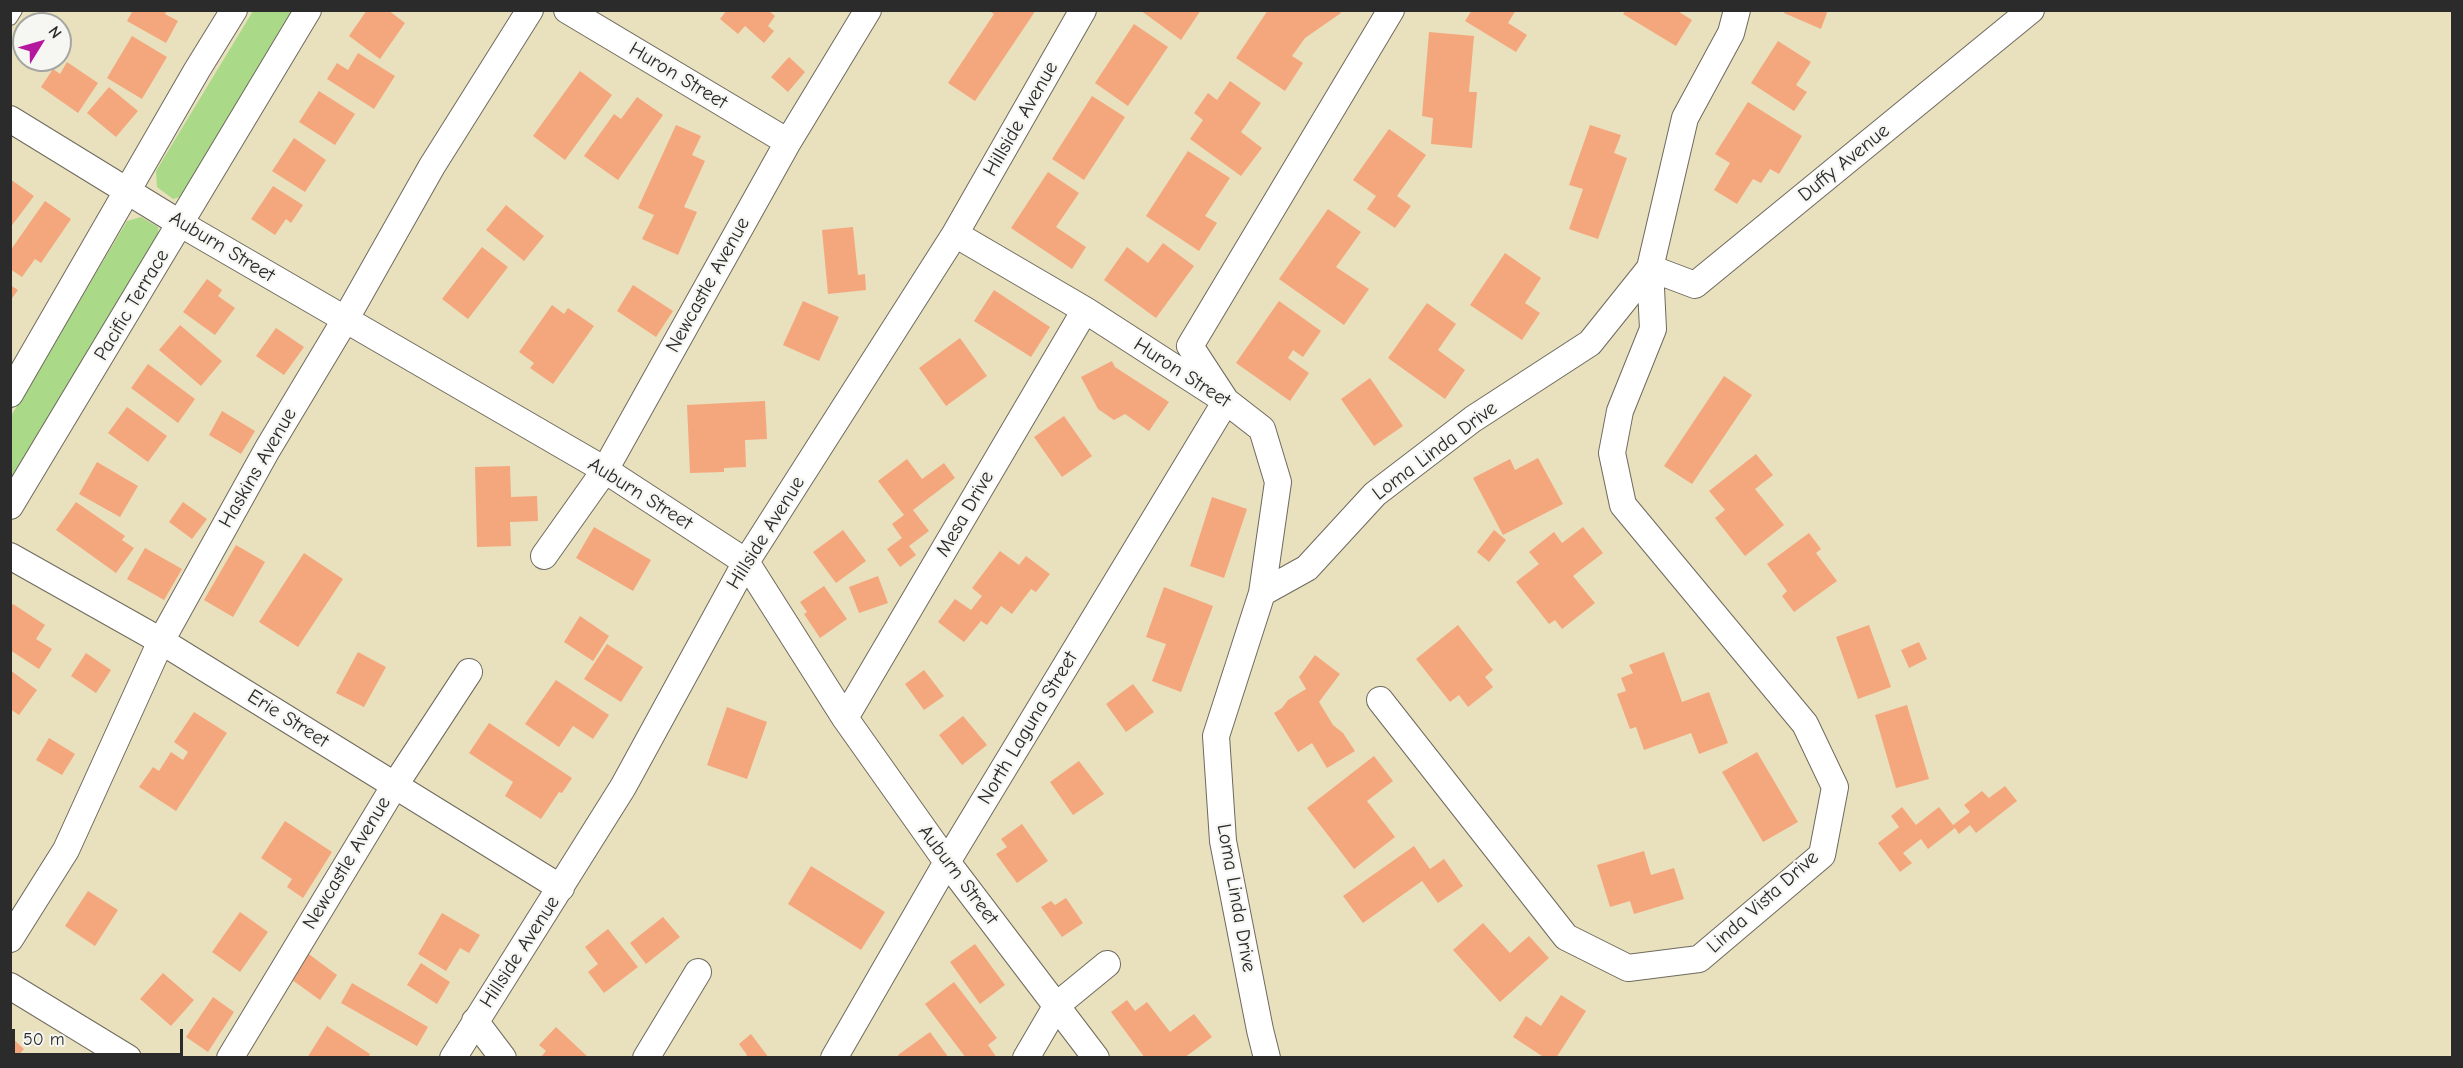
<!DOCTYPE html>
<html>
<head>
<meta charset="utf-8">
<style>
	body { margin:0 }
	#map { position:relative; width:2463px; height:1068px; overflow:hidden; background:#e9e0be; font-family:"Comic Neue",sans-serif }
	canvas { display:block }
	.frame { position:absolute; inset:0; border:12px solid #2b2b2b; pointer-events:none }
	.north { position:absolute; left:12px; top:12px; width:60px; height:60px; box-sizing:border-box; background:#f6f6f2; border:2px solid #a5a5a2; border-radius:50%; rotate:53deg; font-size:16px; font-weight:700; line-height:24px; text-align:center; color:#2b2b2b }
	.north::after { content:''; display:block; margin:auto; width:21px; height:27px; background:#b5179e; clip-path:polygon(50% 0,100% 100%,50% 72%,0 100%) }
	.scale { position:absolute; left:12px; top:1029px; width:171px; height:27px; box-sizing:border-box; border:3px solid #2b2b2b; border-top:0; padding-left:8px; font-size:18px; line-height:21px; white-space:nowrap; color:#2b2b2b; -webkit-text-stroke:4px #f6f6f2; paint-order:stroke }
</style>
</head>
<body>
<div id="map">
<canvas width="2463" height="1068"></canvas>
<div class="frame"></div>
<div class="north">N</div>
<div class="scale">50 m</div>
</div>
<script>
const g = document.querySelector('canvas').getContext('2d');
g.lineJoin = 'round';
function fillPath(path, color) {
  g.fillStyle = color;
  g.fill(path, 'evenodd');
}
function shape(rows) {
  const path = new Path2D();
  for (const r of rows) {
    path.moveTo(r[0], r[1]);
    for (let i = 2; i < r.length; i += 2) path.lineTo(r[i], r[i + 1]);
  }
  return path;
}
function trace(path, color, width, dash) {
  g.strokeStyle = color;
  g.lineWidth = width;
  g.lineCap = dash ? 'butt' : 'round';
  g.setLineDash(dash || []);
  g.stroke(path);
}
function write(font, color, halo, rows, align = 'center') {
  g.font = font + ' "Comic Neue",sans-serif';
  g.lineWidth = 4.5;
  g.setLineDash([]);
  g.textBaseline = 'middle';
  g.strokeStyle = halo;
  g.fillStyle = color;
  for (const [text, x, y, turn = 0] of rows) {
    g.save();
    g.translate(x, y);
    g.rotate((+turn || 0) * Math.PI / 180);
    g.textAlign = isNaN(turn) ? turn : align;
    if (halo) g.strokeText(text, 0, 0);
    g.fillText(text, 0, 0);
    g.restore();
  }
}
const green = shape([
	[253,11,298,11,188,195,173,199,157,187,156,171],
	[141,217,158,227,160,243,11,494,11,416,127,221]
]);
const building = shape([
	[133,10,167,10,165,14,178,21,166,43,127,21],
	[367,10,388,10,405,23,380,59,349,36],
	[727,10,768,10,775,16,768,26,774,31,764,43,745,26,738,34,720,19],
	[988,10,1036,10,975,101,948,83,994,14],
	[1140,10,1201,10,1181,40],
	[1268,10,1339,10,1341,13,1305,38,1292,56,1303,63,1285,91,1236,58],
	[1472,10,1516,10,1508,23,1527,35,1516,52,1465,21],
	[1626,10,1676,10,1692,20,1676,46,1623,14],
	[1785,10,1828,10,1821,29,1784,13],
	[1134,24,1168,47,1128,106,1095,83],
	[1429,32,1474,36,1469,92,1477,92,1472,148,1431,144,1433,118,1422,116],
	[132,36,167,57,142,99,107,78],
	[1778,41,1811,62,1796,85,1807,92,1794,111,1751,83],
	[358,53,395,76,374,109,327,79,337,63,348,70],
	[789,57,805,72,788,92,771,77],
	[67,62,98,83,78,113,41,87,53,69,60,74],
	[580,71,612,95,565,160,533,136],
	[1230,81,1261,103,1241,132,1262,148,1241,176,1190,139,1203,120,1194,113,1208,93,1217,100],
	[109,87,138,111,116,137,87,113],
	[319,91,355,114,335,145,299,122],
	[1092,96,1125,117,1084,180,1052,159],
	[637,97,663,115,618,180,584,156,614,114,621,119],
	[1748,102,1802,136,1779,174,1770,169,1761,183,1753,179,1737,204,1714,190,1730,163,1715,154],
	[676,125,701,136,692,155,705,161,684,207,697,212,678,255,642,239,654,215,638,208],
	[1590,125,1621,135,1614,153,1627,158,1598,239,1569,229,1583,189,1569,185],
	[1389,129,1426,155,1397,196,1411,206,1395,228,1367,209,1376,196,1353,180],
	[294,138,326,160,305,192,272,171],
	[1188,151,1230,178,1205,216,1217,223,1199,251,1146,216],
	[1048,172,1079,193,1056,227,1086,247,1072,269,1011,228],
	[10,179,34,196,10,228],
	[273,186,303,205,291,223,286,219,275,235,251,219],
	[45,201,71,219,41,263,35,259,22,277,10,269,10,251],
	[506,205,544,236,524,261,486,230],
	[1328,209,1361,232,1336,267,1369,289,1344,325,1279,279],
	[853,227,858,275,865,274,866,290,828,294,822,230],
	[1163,243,1194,266,1156,318,1104,280,1127,247,1148,263],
	[482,247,508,267,468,319,442,299],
	[1505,253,1541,278,1525,303,1540,313,1522,340,1470,305],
	[207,279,222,290,218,296,235,308,215,335,183,312],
	[10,285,18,290,10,301],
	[633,285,673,311,656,337,617,311],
	[994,290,1050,327,1031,357,974,321],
	[803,301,839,317,819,361,783,345],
	[1279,301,1321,331,1303,357,1293,350,1288,358,1309,373,1290,401,1236,363],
	[1427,303,1456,324,1438,350,1465,370,1445,399,1388,358],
	[552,305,564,314,568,308,594,326,553,384,530,368,534,363,519,352],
	[180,325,222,361,201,386,159,350],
	[276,328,304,347,284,375,256,356],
	[960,338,987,376,946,406,919,368],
	[1112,361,1115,367,1169,402,1149,431,1125,414,1114,420,1098,409,1081,377],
	[148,364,195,399,178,423,131,388],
	[1724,376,1752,395,1692,484,1664,466],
	[1370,378,1403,426,1374,446,1341,399],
	[765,401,767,439,745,440,746,467,724,468,724,472,690,473,687,405],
	[127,407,167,436,148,462,108,433],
	[222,411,255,431,241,454,209,435],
	[1064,416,1092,456,1062,477,1034,437],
	[1756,454,1773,475,1755,489,1784,525,1745,556,1715,518,1725,510,1709,491],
	[1538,458,1563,504,1503,535,1473,478,1510,459,1515,470],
	[907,459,922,479,944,463,955,478,913,510,929,531,909,546,916,555,900,567,887,549,902,538,892,524,904,515,878,481],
	[97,462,138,486,120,517,79,494],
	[510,466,511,497,537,496,538,521,510,522,511,546,477,547,475,467],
	[1212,497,1247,509,1224,578,1190,566],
	[76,502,125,536,122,540,134,548,116,573,56,530],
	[183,502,207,519,192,539,169,522],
	[594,527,651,560,633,591,576,558],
	[1583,527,1603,553,1573,576,1595,603,1562,629,1555,620,1549,624,1516,582,1539,564,1529,552,1554,532,1562,543],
	[843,530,866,561,836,583,813,552],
	[1494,530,1506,540,1489,562,1477,552],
	[1809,533,1821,549,1816,553,1837,581,1794,612,1782,596,1787,591,1767,564],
	[236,545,265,562,233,617,204,600],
	[145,548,182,569,164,600,127,579],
	[1000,551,1019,565,1026,556,1050,574,1036,592,1031,589,1012,614,1001,606,987,625,981,621,964,642,938,622,955,599,971,610,982,596,972,588],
	[304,553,343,579,298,647,259,622],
	[878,576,888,603,859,613,849,587],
	[824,586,847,619,820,638,804,614,807,612,800,602],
	[1164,587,1213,606,1181,692,1152,681,1166,644,1146,637],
	[13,604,45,625,36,639,52,649,39,669,10,650,10,609],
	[580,616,609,636,593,661,564,642],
	[1458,625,1493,670,1485,677,1493,687,1468,707,1459,695,1450,702,1416,659],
	[1869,625,1891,687,1858,699,1836,637],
	[1919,642,1927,659,1909,668,1901,650],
	[607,644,643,667,621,702,584,679],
	[358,652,386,667,364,707,336,693],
	[1664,652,1682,702,1709,692,1728,743,1699,754,1691,733,1644,750,1636,727,1630,729,1617,694,1626,691,1621,678,1633,673,1629,665],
	[86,653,111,670,96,693,71,676],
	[1315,655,1340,674,1319,702,1333,725,1343,733,1355,751,1327,768,1312,743,1298,752,1274,713,1282,708,1288,700,1306,689,1299,677],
	[10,670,37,690,19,715,10,709],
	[924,670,944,696,924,710,905,684],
	[556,680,609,715,593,739,573,726,559,747,525,724],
	[1133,684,1154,712,1126,732,1106,704],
	[1907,705,1929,779,1896,788,1875,715],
	[727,707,767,722,747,779,707,765],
	[194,712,227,733,176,811,139,787,153,767,159,771,171,752,183,760,188,752,174,742],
	[963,716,987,745,962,765,939,735],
	[489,723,572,778,562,793,559,792,541,819,505,796,513,782,469,753],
	[49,738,75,754,62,775,36,760],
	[1757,752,1798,822,1763,842,1722,772],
	[1374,756,1393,781,1367,801,1395,837,1354,869,1307,808],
	[1079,761,1104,794,1073,815,1050,782],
	[2005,786,2017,801,1976,833,1970,825,1959,834,1955,828,1928,849,1921,839,1903,853,1912,863,1900,872,1878,843,1899,827,1891,816,1902,807,1916,825,1939,807,1953,825,1970,812,1964,805,1982,791,1989,798],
	[285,821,332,852,303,898,287,887,292,879,261,858],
	[1022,824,1048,861,1017,883,996,854,1007,847,1001,839],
	[1414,846,1430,869,1444,859,1463,886,1438,903,1422,881,1363,923,1343,896],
	[1644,851,1651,875,1674,868,1684,899,1634,914,1630,901,1610,907,1597,865],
	[811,866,885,912,861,950,788,904],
	[88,891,118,910,95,946,65,926],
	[1066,898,1083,923,1062,937,1041,907,1051,901,1055,905],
	[240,912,268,932,240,972,212,952],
	[442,913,480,935,469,953,460,948,446,971,418,954],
	[663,917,680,937,646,964,630,943],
	[1483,923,1510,953,1529,936,1549,958,1500,1002,1453,950],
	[608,929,638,967,604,993,588,972,598,964,585,947],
	[975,944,1005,985,980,1004,950,962],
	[306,952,337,975,320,1000,288,977],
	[421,963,450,982,437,1004,407,985],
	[163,973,194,1000,171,1026,140,999],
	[954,982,997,1038,988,1045,997,1058,966,1058,925,1004],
	[352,983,428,1027,417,1046,341,1003],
	[1561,995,1586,1011,1556,1058,1545,1058,1513,1037,1526,1016,1541,1026],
	[213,997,234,1012,208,1052,186,1037],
	[1127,1000,1135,1011,1147,1002,1170,1032,1194,1014,1212,1037,1184,1058,1145,1058,1111,1012],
	[327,1026,370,1054,368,1058,307,1058],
	[556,1027,589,1058,540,1058,546,1051,539,1045],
	[930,1032,949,1058,900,1058,898,1055],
	[751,1034,769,1058,744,1058,747,1055,739,1044],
	[10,1036,24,1049,16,1058,10,1058]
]);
const lane = shape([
	[10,18,15,10]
]);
const street = shape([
	[567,10,788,142],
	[10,119,181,224,605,470,746,562,845,718,947,862,1096,1058],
	[955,234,1085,310,1226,401,1262,429,1278,482,1262,593,1216,736,1223,841,1260,1030,1267,1058],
	[10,394,197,70,234,10],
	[10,506,308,10],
	[10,556,161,641,561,888],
	[544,556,605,470,788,142,868,10],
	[1262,593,1307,568,1375,494,1473,419,1590,343,1650,268,1685,118,1731,33,1737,10],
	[1380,700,1566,937,1628,968,1699,959,1822,855,1835,787,1805,724,1623,505,1612,453,1620,411,1653,329,1650,268,1695,285,2031,10],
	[845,718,1085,310],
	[10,939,66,850,161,641,267,450,345,320,432,166,530,10],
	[10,986,128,1058],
	[475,1021,503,1058],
	[230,1058,395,785,469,672],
	[453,1058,623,787,746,562,955,234,1083,10],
	[646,1058,698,972],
	[834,1058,947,862,1226,401,1190,346,1391,10],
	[1026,1058,1057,1005,1107,964]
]);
const streetNames = [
	["Huron Street",678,76,31],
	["Hillside Avenue",1021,119,-60],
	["Duffy Avenue",1844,163,-39],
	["Auburn Street",222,247,31],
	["Newcastle Avenue",708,285,-61],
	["Pacific Terrace",132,305,-59],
	["Huron Street",1182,373,33],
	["Loma Linda Drive",1435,451,-37],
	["Haskins Avenue",258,468,-60],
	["Auburn Street",640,494,32],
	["Mesa Drive",965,514,-60],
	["Hillside Avenue",766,533,-58],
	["Erie Street",288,719,32],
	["North Laguna Street",1028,728,-59],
	["Newcastle Avenue",347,863,-59],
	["Auburn Street",958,875,53],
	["Loma Linda Drive",1236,898,80],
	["Linda Vista Drive",1763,902,-42],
	["Hillside Avenue",520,952,-57]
];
fillPath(green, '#aada88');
fillPath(building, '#f4a77d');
trace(lane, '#6e6a5e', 16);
trace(street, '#6e6a5e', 28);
trace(lane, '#fff', 14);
trace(street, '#fff', 26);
write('20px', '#2b2b2b', '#f6f6f2', streetNames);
</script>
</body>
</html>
